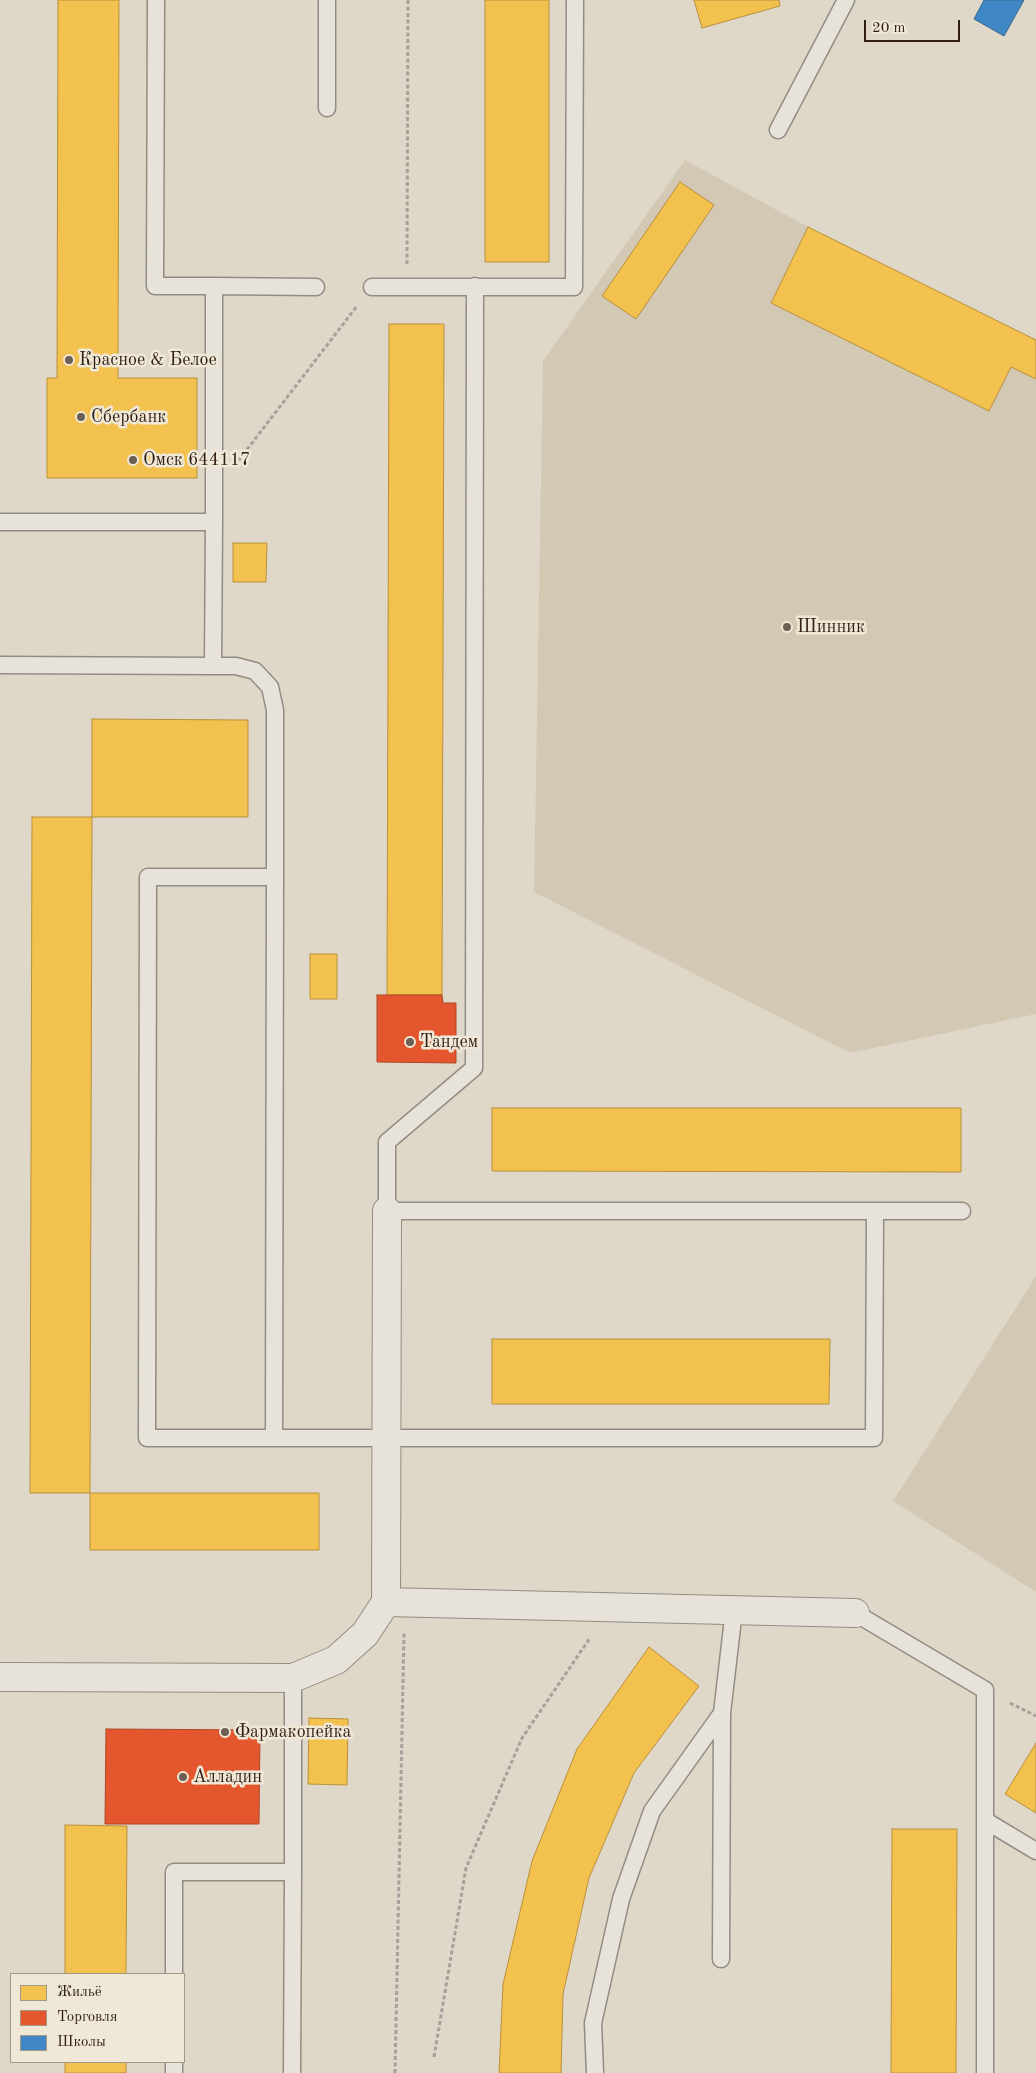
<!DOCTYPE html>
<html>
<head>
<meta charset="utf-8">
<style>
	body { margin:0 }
	#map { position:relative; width:1036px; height:2073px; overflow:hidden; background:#dfd8c9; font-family:"Old Standard TT",serif }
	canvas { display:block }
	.legend { position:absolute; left:10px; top:1973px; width:175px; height:90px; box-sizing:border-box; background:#f0e8d6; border:1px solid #a39789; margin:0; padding:6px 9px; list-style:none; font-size:15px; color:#301e15 }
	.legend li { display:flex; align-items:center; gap:10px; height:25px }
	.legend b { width:25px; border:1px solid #a39789 }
	.scale { position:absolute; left:864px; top:20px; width:96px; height:22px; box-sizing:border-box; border:2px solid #301e15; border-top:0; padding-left:6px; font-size:15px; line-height:18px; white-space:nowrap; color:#301e15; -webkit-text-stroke:4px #f0e8d6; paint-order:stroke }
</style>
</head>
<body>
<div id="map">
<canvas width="1036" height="2073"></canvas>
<ul class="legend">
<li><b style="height:14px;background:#f2c14e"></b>Жильё</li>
<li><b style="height:14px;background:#e4572e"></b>Торговля</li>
<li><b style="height:14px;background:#3f88c5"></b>Школы</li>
</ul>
<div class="scale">20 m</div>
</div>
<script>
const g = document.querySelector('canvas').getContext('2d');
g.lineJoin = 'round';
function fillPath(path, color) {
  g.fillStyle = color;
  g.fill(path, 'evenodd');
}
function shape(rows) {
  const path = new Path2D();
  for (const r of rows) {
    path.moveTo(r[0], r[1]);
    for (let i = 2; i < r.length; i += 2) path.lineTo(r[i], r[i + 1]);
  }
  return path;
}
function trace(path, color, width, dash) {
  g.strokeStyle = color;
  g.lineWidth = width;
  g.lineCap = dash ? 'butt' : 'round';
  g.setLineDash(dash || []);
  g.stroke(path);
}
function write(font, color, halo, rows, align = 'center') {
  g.font = font + ' "Old Standard TT",serif';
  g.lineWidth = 5;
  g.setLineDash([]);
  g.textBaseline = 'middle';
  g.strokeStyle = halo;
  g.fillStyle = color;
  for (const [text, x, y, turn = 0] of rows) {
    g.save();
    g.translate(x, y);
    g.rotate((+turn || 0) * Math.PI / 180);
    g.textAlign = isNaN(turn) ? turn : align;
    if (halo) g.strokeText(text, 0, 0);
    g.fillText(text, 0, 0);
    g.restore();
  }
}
const green = shape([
	[685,160,808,227,1036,340,1036,1014,850,1053,534,892,543,361],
	[1036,1276,1036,1592,893,1501]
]);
const homes = shape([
	[58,0,119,0,118,378,197,378,197,478,47,478,47,378,57,378,58,0],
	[485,0,549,0,549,262,485,262,485,0],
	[694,0,779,0,780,6,702,28,694,0],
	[680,182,714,205,636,319,602,296,680,182],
	[808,227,1036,340,1036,379,1011,367,989,411,771,303,808,227],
	[389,324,444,324,442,995,387,995,389,324],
	[233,543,267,543,266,582,233,582,233,543],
	[92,719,248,720,248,817,92,817,92,719],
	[32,817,92,817,90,1493,30,1493,32,817],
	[310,954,337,954,337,999,310,999,310,954],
	[492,1108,961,1108,961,1172,492,1171,492,1108],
	[492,1339,830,1339,829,1404,492,1404,492,1339],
	[90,1493,319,1493,319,1550,90,1550,90,1493],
	[649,1647,699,1686,634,1773,589,1878,563,1994,561,2073,499,2073,503,1984,532,1861,577,1749,649,1647],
	[309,1718,348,1719,347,1785,308,1784,309,1718],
	[1036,1743,1036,1813,1005,1794,1036,1743],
	[65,1825,127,1826,126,1974,65,1974,65,1825],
	[892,1829,957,1829,956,2073,891,2073,892,1829],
	[65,2062,126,2062,126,2073,65,2073,65,2062]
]);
const shops = shape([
	[377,995,442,995,443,1003,456,1003,456,1063,377,1062,377,995],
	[106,1729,260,1730,259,1824,105,1824,106,1729]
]);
const schools = shape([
	[984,0,1024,0,1004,36,974,19,984,0]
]);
const path = shape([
	[407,264,408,0],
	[239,460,357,306],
	[1010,1703,1036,1716],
	[434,2057,466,1868,522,1738,590,1638],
	[395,2073,404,1633]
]);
const lane = shape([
	[156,0,155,286,214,286],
	[327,108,327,0],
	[778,130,846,0],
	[475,286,474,1068,387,1142,387,1211,962,1211],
	[372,287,574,287,575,0],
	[0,522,214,522,214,286,316,287],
	[0,665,213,666,214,522],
	[213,666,236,666,255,671,270,687,275,710,275,877,148,877,147,1438,274,1438,275,877],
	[274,1438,874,1438,875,1211],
	[855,1613,985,1690,985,2073],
	[986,1821,1036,1851],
	[721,1959,722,1713],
	[174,1974,174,1872,293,1872,293,1678],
	[174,2073,174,2062],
	[292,2073,293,1872],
	[595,2073,593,2023,621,1899,652,1811,722,1713,734,1610]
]);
const street = shape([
	[386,1602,855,1613],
	[0,1677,293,1678,336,1660,365,1634,386,1602,387,1211]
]);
const markers = [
	[69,360,5,"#6d5f54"],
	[81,417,5,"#6d5f54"],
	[133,460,5,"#6d5f54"],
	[787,627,5,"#6d5f54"],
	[410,1042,5,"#6d5f54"],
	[225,1732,5,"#6d5f54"],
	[183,1777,5,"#6d5f54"]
];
const poiNames = [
	["Красное & Белое",79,360],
	["Сбербанк",91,417],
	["Омск 644117",143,460],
	["Шинник",797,627],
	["Тандем",420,1042],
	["Фармакопейка",235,1732],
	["Алладин",193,1777]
];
fillPath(green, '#d3c8b4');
fillPath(homes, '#f2c14e');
trace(homes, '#b8903d', 1);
fillPath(shops, '#e4572e');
trace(shops, '#ae4626', 1);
fillPath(schools, '#3f88c5');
trace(schools, '#3a6890', 1);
trace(lane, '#938c83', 19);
trace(street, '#938c83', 30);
trace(path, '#a5a099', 3, [4, 2.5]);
trace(lane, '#e7e3db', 16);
trace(street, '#e7e3db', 28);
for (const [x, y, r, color] of markers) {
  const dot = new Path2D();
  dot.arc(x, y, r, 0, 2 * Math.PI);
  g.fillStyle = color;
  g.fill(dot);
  trace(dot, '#f0e8d6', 2);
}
write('18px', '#301e15', '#f0e8d6', poiNames, 'left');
</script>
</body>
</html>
